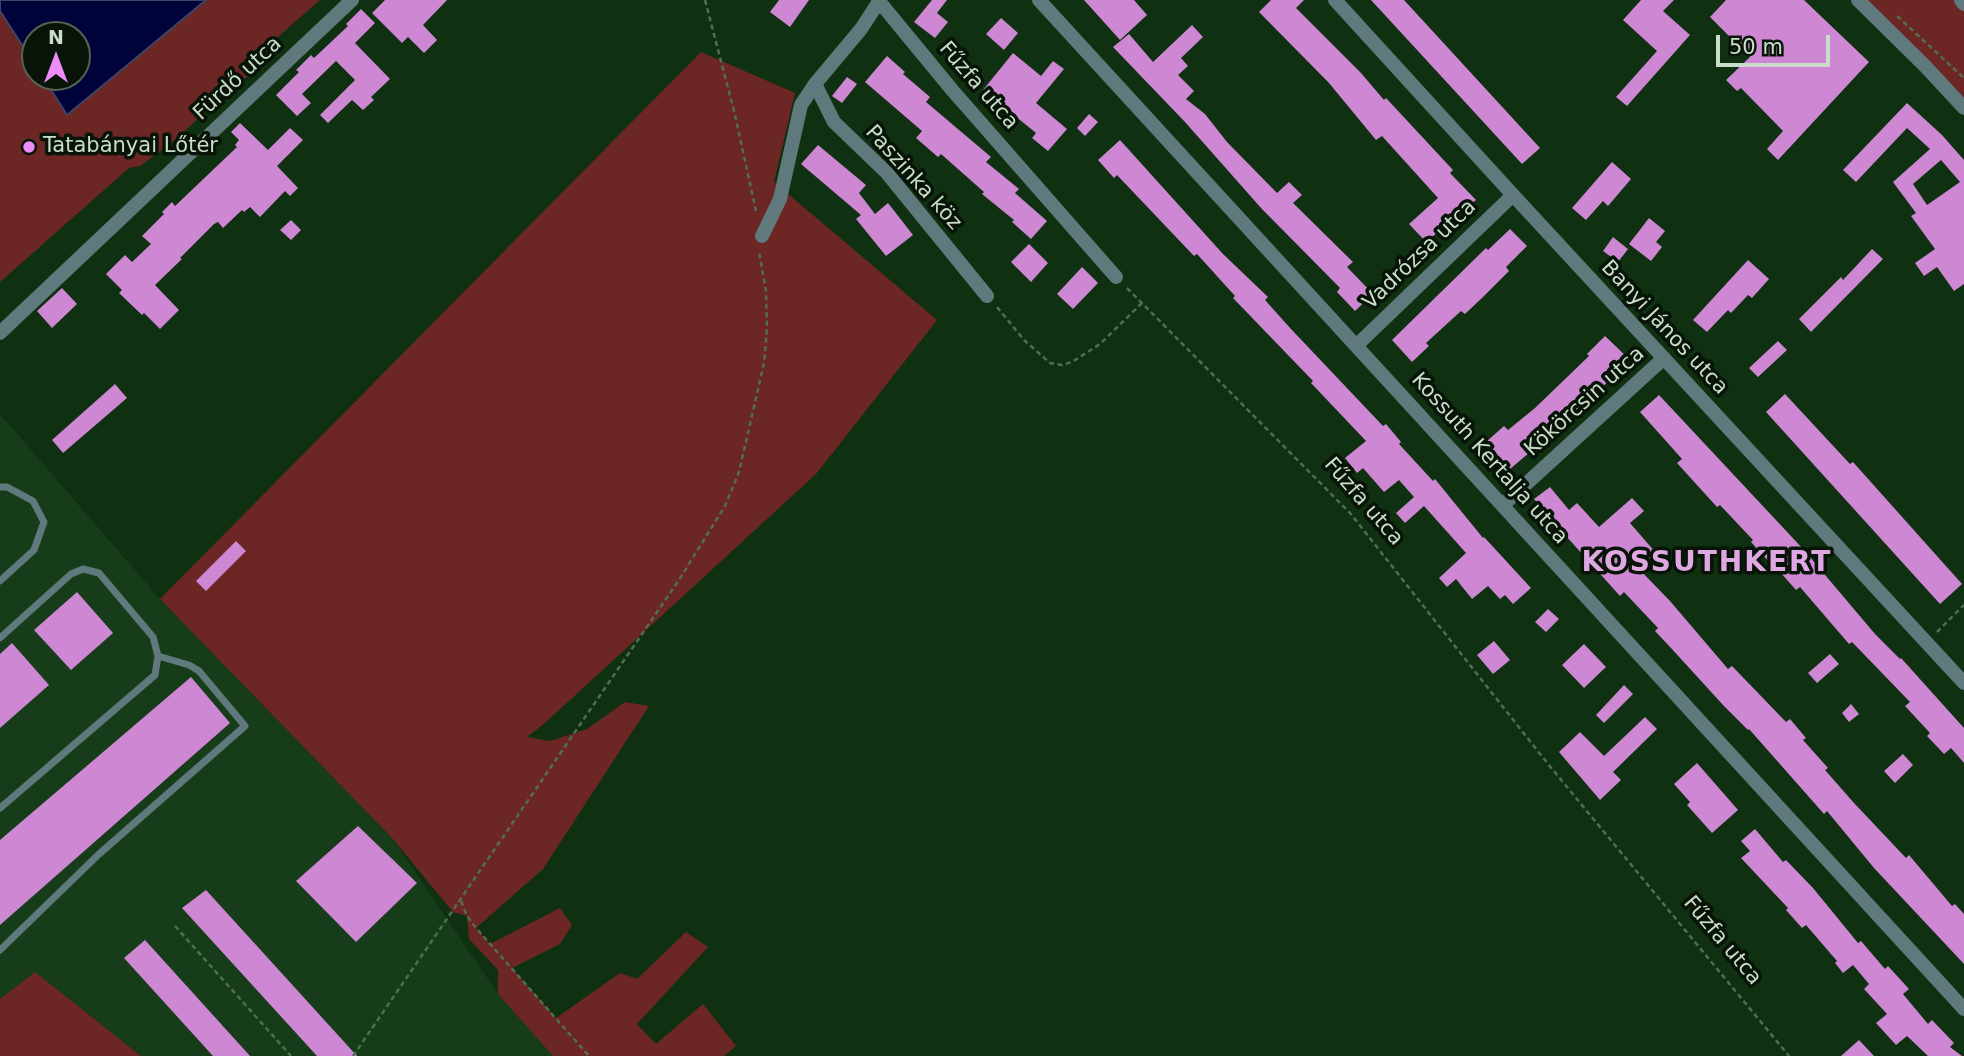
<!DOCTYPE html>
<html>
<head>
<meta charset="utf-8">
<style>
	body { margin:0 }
	#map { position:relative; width:1964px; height:1056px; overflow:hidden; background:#0f3011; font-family:"DejaVu Sans",sans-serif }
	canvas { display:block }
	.north { position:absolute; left:21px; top:21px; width:70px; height:70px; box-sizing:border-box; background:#071407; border:2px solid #556455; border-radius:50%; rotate:0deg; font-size:19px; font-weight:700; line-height:28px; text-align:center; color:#cbddca }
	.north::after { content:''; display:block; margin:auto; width:24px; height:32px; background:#ef8bf7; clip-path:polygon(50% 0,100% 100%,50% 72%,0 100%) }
	.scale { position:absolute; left:1716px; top:35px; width:114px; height:32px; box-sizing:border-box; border:4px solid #cbddca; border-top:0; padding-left:9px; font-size:21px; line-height:24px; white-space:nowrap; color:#cbddca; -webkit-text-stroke:5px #071407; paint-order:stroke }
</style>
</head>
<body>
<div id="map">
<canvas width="1964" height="1056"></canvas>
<div class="north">N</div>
<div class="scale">50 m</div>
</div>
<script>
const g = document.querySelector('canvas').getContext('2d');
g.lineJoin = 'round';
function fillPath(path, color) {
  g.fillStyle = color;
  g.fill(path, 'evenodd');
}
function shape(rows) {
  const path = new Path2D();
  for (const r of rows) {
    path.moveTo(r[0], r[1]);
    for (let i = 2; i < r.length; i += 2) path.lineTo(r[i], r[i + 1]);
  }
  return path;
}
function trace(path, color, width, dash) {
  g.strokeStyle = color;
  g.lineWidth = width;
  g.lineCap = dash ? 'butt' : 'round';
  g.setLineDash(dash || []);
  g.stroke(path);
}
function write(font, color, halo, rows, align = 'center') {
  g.font = font + ' "DejaVu Sans",sans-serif';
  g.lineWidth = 7;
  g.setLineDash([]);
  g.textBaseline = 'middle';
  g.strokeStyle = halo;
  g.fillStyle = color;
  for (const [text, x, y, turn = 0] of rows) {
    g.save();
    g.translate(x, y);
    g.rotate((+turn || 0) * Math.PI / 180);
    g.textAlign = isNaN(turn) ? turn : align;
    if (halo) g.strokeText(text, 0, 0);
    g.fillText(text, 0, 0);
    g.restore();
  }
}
const built = shape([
	[0,414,160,599,392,838,498,994,553,1056,141,1056,35,972,0,999]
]);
const green = shape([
	[0,0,320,0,264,49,264,61,254,72,215,99,207,110,175,140,140,166,129,168,0,282],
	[35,35,77,35,77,77,35,77],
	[1860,0,1961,0,1964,4,1964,108],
	[701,52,795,93,774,182,937,320,816,474,545,723,527,737,550,741,587,729,625,702,649,706,543,869,476,928,490,944,560,908,572,925,560,944,512,968,556,1018,620,973,637,979,686,932,708,947,637,1024,656,1044,703,1004,736,1046,724,1056,553,1056,498,994,498,970,469,939,467,916,453,912,392,838,160,599],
	[35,972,141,1056,0,1056,0,999]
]);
const water = shape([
	[0,0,206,0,67,115,43,77,77,77,77,35,35,35,35,65,0,11,0,0]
]);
const building = shape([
	[385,0,447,0,423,25,437,40,424,53,408,37,402,43,372,13],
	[779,0,809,0,790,27,770,12],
	[932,0,947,0,937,13,948,22,935,38,914,22],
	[1084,0,1134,0,1147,15,1120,40],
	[1271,0,1304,0,1296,8,1361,73,1384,100,1386,98,1453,170,1450,173,1476,200,1426,242,1409,224,1438,198,1382,136,1376,140,1329,83,1259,12],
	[1371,0,1404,0,1540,148,1522,164],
	[1641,0,1674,0,1663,11,1690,35,1627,106,1616,97,1657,51,1623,20],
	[1726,0,1804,0,1869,62,1778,160,1767,149,1783,131,1741,88,1737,91,1726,80,1750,57,1710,17],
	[361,9,375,23,355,43,390,79,371,97,374,100,363,110,352,100,328,123,320,115,355,80,336,61,302,94,311,103,297,116,276,95,299,72,296,70,311,55,314,58,348,26,346,24],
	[1001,18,1018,33,1004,50,986,34],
	[1192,25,1203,37,1181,58,1188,66,1178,75,1194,91,1186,99,1205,114,1227,142,1277,193,1289,182,1302,195,1293,203,1353,262,1347,267,1373,294,1355,311,1337,292,1340,288,1261,208,1185,122,1113,47,1129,34,1153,62],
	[1013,53,1041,76,1053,61,1064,69,1036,103,1067,129,1048,151,1032,138,1036,133,983,90],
	[887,56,905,72,903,74,930,97,926,102,991,157,986,162,1019,189,1015,193,1047,221,1031,239,1012,222,1014,220,982,194,984,192,941,154,938,157,916,138,922,131,865,82],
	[847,77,857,84,842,103,832,96],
	[1907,103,1942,135,1964,160,1964,284,1954,291,1937,267,1924,276,1915,263,1935,249,1911,216,1916,213,1893,182,1930,149,1907,128,1856,182,1843,170],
	[1941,160,1960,182,1927,205,1913,184],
	[1089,114,1098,122,1085,136,1077,128],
	[240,123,268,150,290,128,303,140,277,166,298,188,290,196,285,191,260,217,250,207,244,212,242,210,223,228,218,222,214,224,180,258,182,259,155,285,179,310,160,329,144,313,142,315,119,293,122,290,106,274,125,255,132,262,151,244,142,236,164,214,162,212,172,202,175,206,237,147,235,145,239,140,231,132],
	[1120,140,1223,254,1268,297,1265,300,1291,329,1383,426,1386,424,1401,442,1399,444,1433,481,1435,479,1483,538,1484,537,1531,588,1513,604,1505,595,1500,599,1488,586,1472,599,1456,579,1447,587,1439,578,1466,553,1424,506,1405,523,1396,513,1414,497,1399,480,1384,492,1363,468,1357,473,1345,458,1366,441,1311,383,1313,381,1233,298,1235,296,1197,254,1194,256,1117,175,1114,178,1098,160],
	[818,145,866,185,859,193,875,214,888,203,913,235,886,256,856,219,861,215,801,164],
	[1612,162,1631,179,1608,206,1603,201,1586,220,1572,208],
	[1649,218,1665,231,1656,242,1662,247,1651,261,1629,244],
	[291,220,301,230,291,240,280,230],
	[1510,229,1527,246,1506,267,1509,271,1483,297,1465,314,1461,311,1426,343,1429,346,1412,362,1392,340,1486,248,1488,250],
	[1613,237,1628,249,1618,262,1603,251],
	[1029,244,1048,263,1031,282,1011,262],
	[1872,249,1883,259,1811,332,1799,319,1841,277,1843,280],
	[1748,260,1769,279,1752,298,1748,295,1731,313,1728,310,1707,332,1693,320],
	[1082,267,1098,283,1073,309,1057,294],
	[62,288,77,304,52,328,37,311],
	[1605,336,1629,359,1594,396,1592,394,1555,431,1510,469,1486,442,1504,426,1508,430,1535,408,1589,356,1587,354],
	[1778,341,1787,350,1758,377,1749,368],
	[115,384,127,398,63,453,52,440],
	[1785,394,1850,464,1853,462,1962,584,1940,604,1766,412],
	[1659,395,1804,550,1875,634,1900,659,1901,658,1964,728,1964,763,1951,748,1944,754,1927,736,1930,733,1905,706,1910,702,1852,642,1849,644,1800,587,1796,590,1773,564,1772,565,1751,542,1753,540,1720,505,1717,507,1677,463,1682,459,1640,412],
	[1550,487,1569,510,1577,503,1599,527,1632,498,1644,511,1630,523,1656,553,1639,569,1670,601,1728,669,1732,666,1786,722,1790,719,1806,738,1803,740,1828,768,1825,770,1854,803,1906,858,1909,855,1952,906,1955,904,1964,914,1964,964,1874,868,1827,811,1824,814,1749,729,1748,730,1723,705,1671,648,1655,631,1658,628,1624,592,1620,596,1548,516,1534,499],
	[236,541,246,551,206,591,196,581],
	[77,592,113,633,71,670,34,630],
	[1548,609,1559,619,1546,632,1535,622],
	[1494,641,1510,660,1493,674,1477,655],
	[12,643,49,685,0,728,0,654],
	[1584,644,1606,667,1584,688,1562,665],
	[1830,654,1839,664,1817,683,1808,673],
	[191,677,230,723,0,925,0,840],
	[1624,685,1633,694,1604,723,1596,715],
	[1851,704,1859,714,1849,722,1842,713],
	[1645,717,1657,729,1613,772,1621,780,1600,800,1559,752,1580,732,1604,756],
	[1903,754,1913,765,1895,783,1884,771],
	[1697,763,1738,810,1712,833,1687,805,1690,802,1674,784],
	[358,826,417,883,356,942,296,881],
	[1755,829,1783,862,1786,860,1813,888,1858,943,1861,941,1885,969,1888,966,1909,989,1903,994,1928,1024,1932,1020,1954,1043,1950,1047,1962,1056,1928,1056,1907,1036,1896,1045,1876,1023,1887,1014,1864,989,1869,984,1853,965,1843,973,1835,963,1837,961,1806,925,1802,928,1786,910,1788,908,1741,858,1750,851,1741,841],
	[206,890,357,1056,317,1056,182,908],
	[145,940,250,1056,213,1056,124,958],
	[1859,1040,1874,1056,1841,1056]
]);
const path = shape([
	[705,0,735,115,756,211],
	[1897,16,1964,78],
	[1127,288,1350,513,1548,764,1789,1056],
	[997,307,1024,340,1050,363,1062,365,1072,362,1100,344,1142,303],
	[1937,632,1964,605],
	[461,901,467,916,476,928,589,1056],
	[175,926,291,1056],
	[353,1056,679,580,725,506,739,472,764,363,767,329,766,291,759,251]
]);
const service = shape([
	[0,487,7,487,33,501,44,522,34,550,0,581],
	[0,638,71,574,83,569,99,573,153,637,158,656,155,675,0,808],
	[0,950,98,855,245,726,199,671,189,665,158,656]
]);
const minor = shape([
	[878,0,953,91,1116,277],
	[1039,0,1964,1009],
	[1335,0,1513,195,1964,683],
	[1961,0,1964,4],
	[878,3,861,29,815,84,834,122,887,173,987,296],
	[762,236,780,199,801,105,815,84],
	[0,333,352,0],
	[1357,345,1513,195],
	[1503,505,1664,358]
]);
const tertiary = shape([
	[1858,0,1925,66,1964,108]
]);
const markers = [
	[29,147,7,"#ef8bf7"]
];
const streetNames = [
	["Fürdő utca",238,79,-43],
	["Fűzfa utca",978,86,49],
	["Paszinka köz",913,178,48],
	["Vadrózsa utca",1420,255,-44],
	["Banyi János utca",1664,328,47],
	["Kökörcsin utca",1585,402,-42],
	["Kossuth Kertalja utca",1489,459,48],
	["Fűzfa utca",1363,502,49],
	["Fűzfa utca",1722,941,50]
];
const poiNames = [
	["Tatabányai Lőtér",43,147]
];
const districtNames = [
	["KOSSUTHKERT",1707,564]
];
fillPath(built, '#173c19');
fillPath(green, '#6c2725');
fillPath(water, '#00023a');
trace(water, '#3d4465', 2);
fillPath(building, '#ce87d3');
trace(path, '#516d52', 2.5, [5, 3.5]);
trace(service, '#60797c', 7);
trace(minor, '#60797c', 14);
trace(tertiary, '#60797c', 14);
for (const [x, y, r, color] of markers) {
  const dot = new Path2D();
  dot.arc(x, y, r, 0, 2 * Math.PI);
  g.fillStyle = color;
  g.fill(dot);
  trace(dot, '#071407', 2.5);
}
write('21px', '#cbddca', '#071407', streetNames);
write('21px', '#cbddca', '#071407', poiNames, 'left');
g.letterSpacing = '2px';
write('bold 28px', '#dfa8e2', '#071407', districtNames);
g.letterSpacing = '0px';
</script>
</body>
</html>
